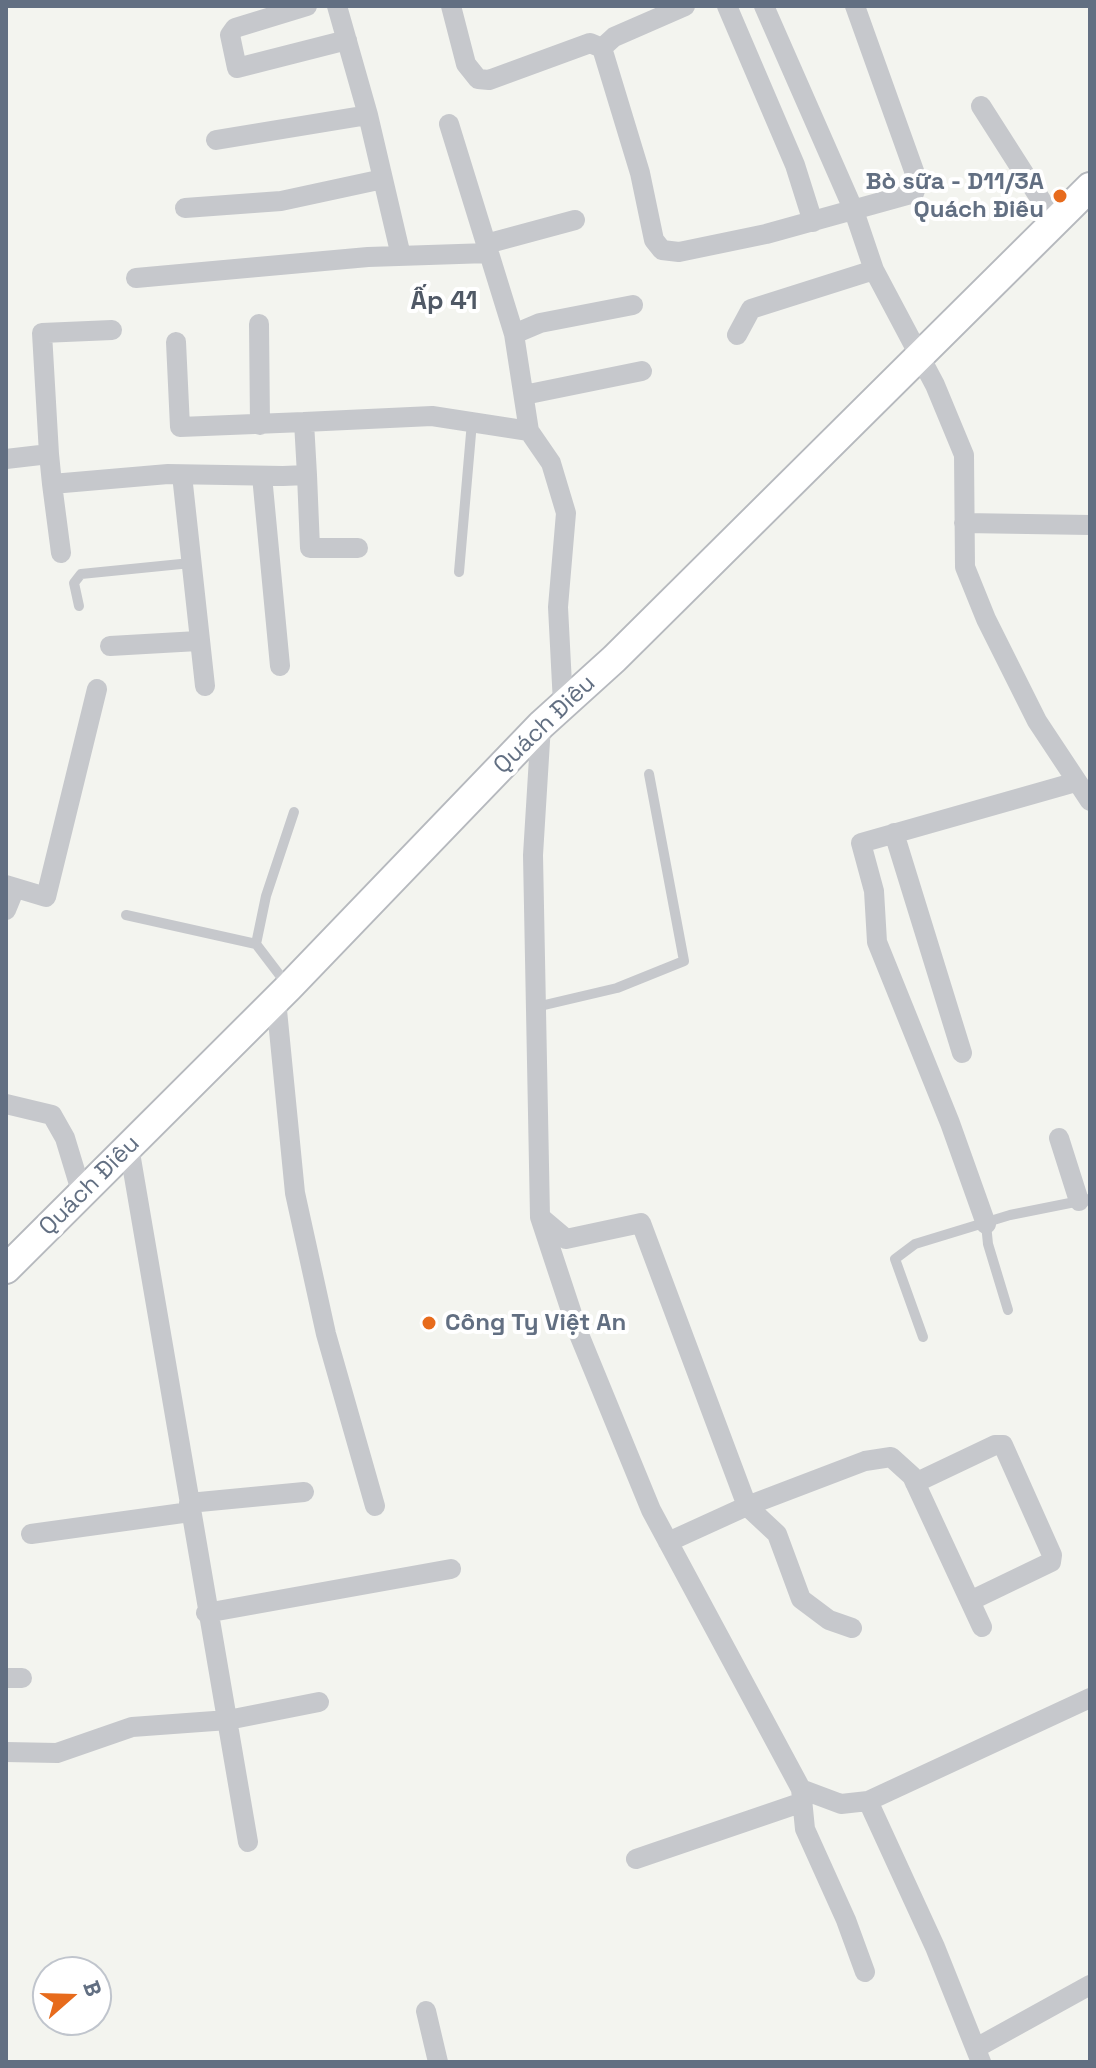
<!DOCTYPE html>
<html>
<head>
<meta charset="utf-8">
<style>
	body { margin:0 }
	#map { position:relative; width:1096px; height:2068px; overflow:hidden; background:#f3f4ef; font-family:"Space Grotesk",sans-serif }
	canvas { display:block }
	.frame { position:absolute; inset:0; border:8px solid #626f82; pointer-events:none }
	.north { position:absolute; left:32px; top:1956px; width:80px; height:80px; box-sizing:border-box; background:#fff; border:2px solid #c0c5cd; border-radius:50%; rotate:70deg; font-size:22px; font-weight:700; line-height:32px; text-align:center; color:#626f82 }
	.north::after { content:''; display:block; margin:auto; width:28px; height:36px; background:#e76b1c; clip-path:polygon(50% 0,100% 100%,50% 72%,0 100%) }
</style>
</head>
<body>
<div id="map">
<canvas width="1096" height="2068"></canvas>
<div class="frame"></div>
<div class="north">B</div>
</div>
<script>
const g = document.querySelector('canvas').getContext('2d');
g.lineJoin = 'round';
function shape(rows) {
  const path = new Path2D();
  for (const r of rows) {
    path.moveTo(r[0], r[1]);
    for (let i = 2; i < r.length; i += 2) path.lineTo(r[i], r[i + 1]);
  }
  return path;
}
function trace(path, color, width, dash) {
  g.strokeStyle = color;
  g.lineWidth = width;
  g.lineCap = dash ? 'butt' : 'round';
  g.setLineDash(dash || []);
  g.stroke(path);
}
function write(font, color, halo, rows, align = 'center') {
  g.font = font + ' "Space Grotesk",sans-serif';
  g.lineWidth = 8;
  g.setLineDash([]);
  g.textBaseline = 'middle';
  g.strokeStyle = halo;
  g.fillStyle = color;
  for (const [text, x, y, turn = 0] of rows) {
    g.save();
    g.translate(x, y);
    g.rotate((+turn || 0) * Math.PI / 180);
    g.textAlign = isNaN(turn) ? turn : align;
    if (halo) g.strokeText(text, 0, 0);
    g.fillText(text, 0, 0);
    g.restore();
  }
}
const lane = shape([
	[459,572,472,422],
	[79,606,74,583,81,574,191,563],
	[126,915,256,944],
	[288,986,256,944,266,896,294,812],
	[536,1007,617,988,684,961,649,774],
	[986,1224,988,1244,1008,1310],
	[923,1337,895,1259,915,1244,1010,1215,1090,1199]
]);
const street = shape([
	[307,6,235,28,230,35,237,68,347,40],
	[337,6,368,115,401,256],
	[451,6,466,64,478,79,489,80,590,43,602,48,640,173,654,240,662,250,679,252,766,234,914,193,918,182,855,6],
	[727,6,795,165,813,222],
	[764,6,854,211,874,270,935,385,964,455,965,567,986,619,1037,721,1090,801],
	[602,48,614,37,685,6],
	[981,106,1055,222],
	[449,124,514,334,529,431,551,463,566,513,558,607,563,704],
	[216,140,368,115],
	[185,208,281,201,383,179],
	[486,244,575,220],
	[136,278,368,257,489,253],
	[259,324,260,425],
	[514,334,540,323,633,305],
	[737,335,751,309,874,270],
	[176,342,180,427,304,422],
	[524,395,642,371],
	[49,454,42,333,112,330],
	[6,459,49,454,52,484,168,474,283,476,307,475,304,422,432,416,529,431],
	[182,475,205,686],
	[307,475,310,548,358,548],
	[262,476,280,666],
	[52,484,61,553],
	[964,523,1090,525],
	[110,646,198,641],
	[541,725,533,855,540,1217,578,1332,651,1510,801,1789,841,1804,868,1801,935,1947,981,2062],
	[894,833,962,1053],
	[6,885,46,897,97,689],
	[6,910,15,888],
	[276,1000,295,1193,326,1334,375,1506],
	[6,1104,52,1115,65,1138,82,1194],
	[1059,1138,1079,1201],
	[129,1147,248,1842],
	[540,1217,566,1239,641,1223,747,1506,865,1461,891,1457,912,1476,982,1627],
	[986,1224,950,1123,877,942,874,891,861,843,1076,782],
	[915,1483,995,1445,1003,1445,1052,1555,1051,1562,970,1601],
	[189,1503,304,1492],
	[31,1534,190,1512],
	[668,1542,747,1506,777,1534,801,1599,829,1620,852,1628],
	[206,1613,451,1569],
	[6,1678,22,1678],
	[6,1752,57,1753,132,1727,228,1720,319,1702],
	[801,1789,805,1829,846,1920,865,1972],
	[868,1801,1090,1698],
	[636,1859,803,1802],
	[426,2011,438,2062],
	[976,2048,1090,1985]
]);
const secondary = shape([
	[6,1269,289,987,541,725,614,659,1090,187]
]);
const markers = [
	[1060,196,8,"#e76b1c"],
	[429,1323,8,"#e76b1c"]
];
const poiNames = [
	["Bò sữa - D11/3A",1044,182],
	["Quách Điêu",1044,210],
	["Công Ty Việt An",445,1323,"left"]
];
const streetNames = [
	["Quách Điêu",545,725,-44],
	["Quách Điêu",90,1186,-45]
];
const neighbourhoodNames = [
	["Ấp 41",444,302]
];
trace(secondary, '#b6b9be', 32);
trace(lane, '#c6c8cc', 10);
trace(street, '#c6c8cc', 20);
trace(secondary, '#fff', 28);
for (const [x, y, r, color] of markers) {
  const dot = new Path2D();
  dot.arc(x, y, r, 0, 2 * Math.PI);
  g.fillStyle = color;
  g.fill(dot);
  trace(dot, '#fff', 3);
}
write('bold 24px', '#626f82', '#fff', poiNames, 'right');
write('24px', '#626f82', '#fff', streetNames);
write('bold 26px', '#505966', '#fff', neighbourhoodNames);
</script>
</body>
</html>
